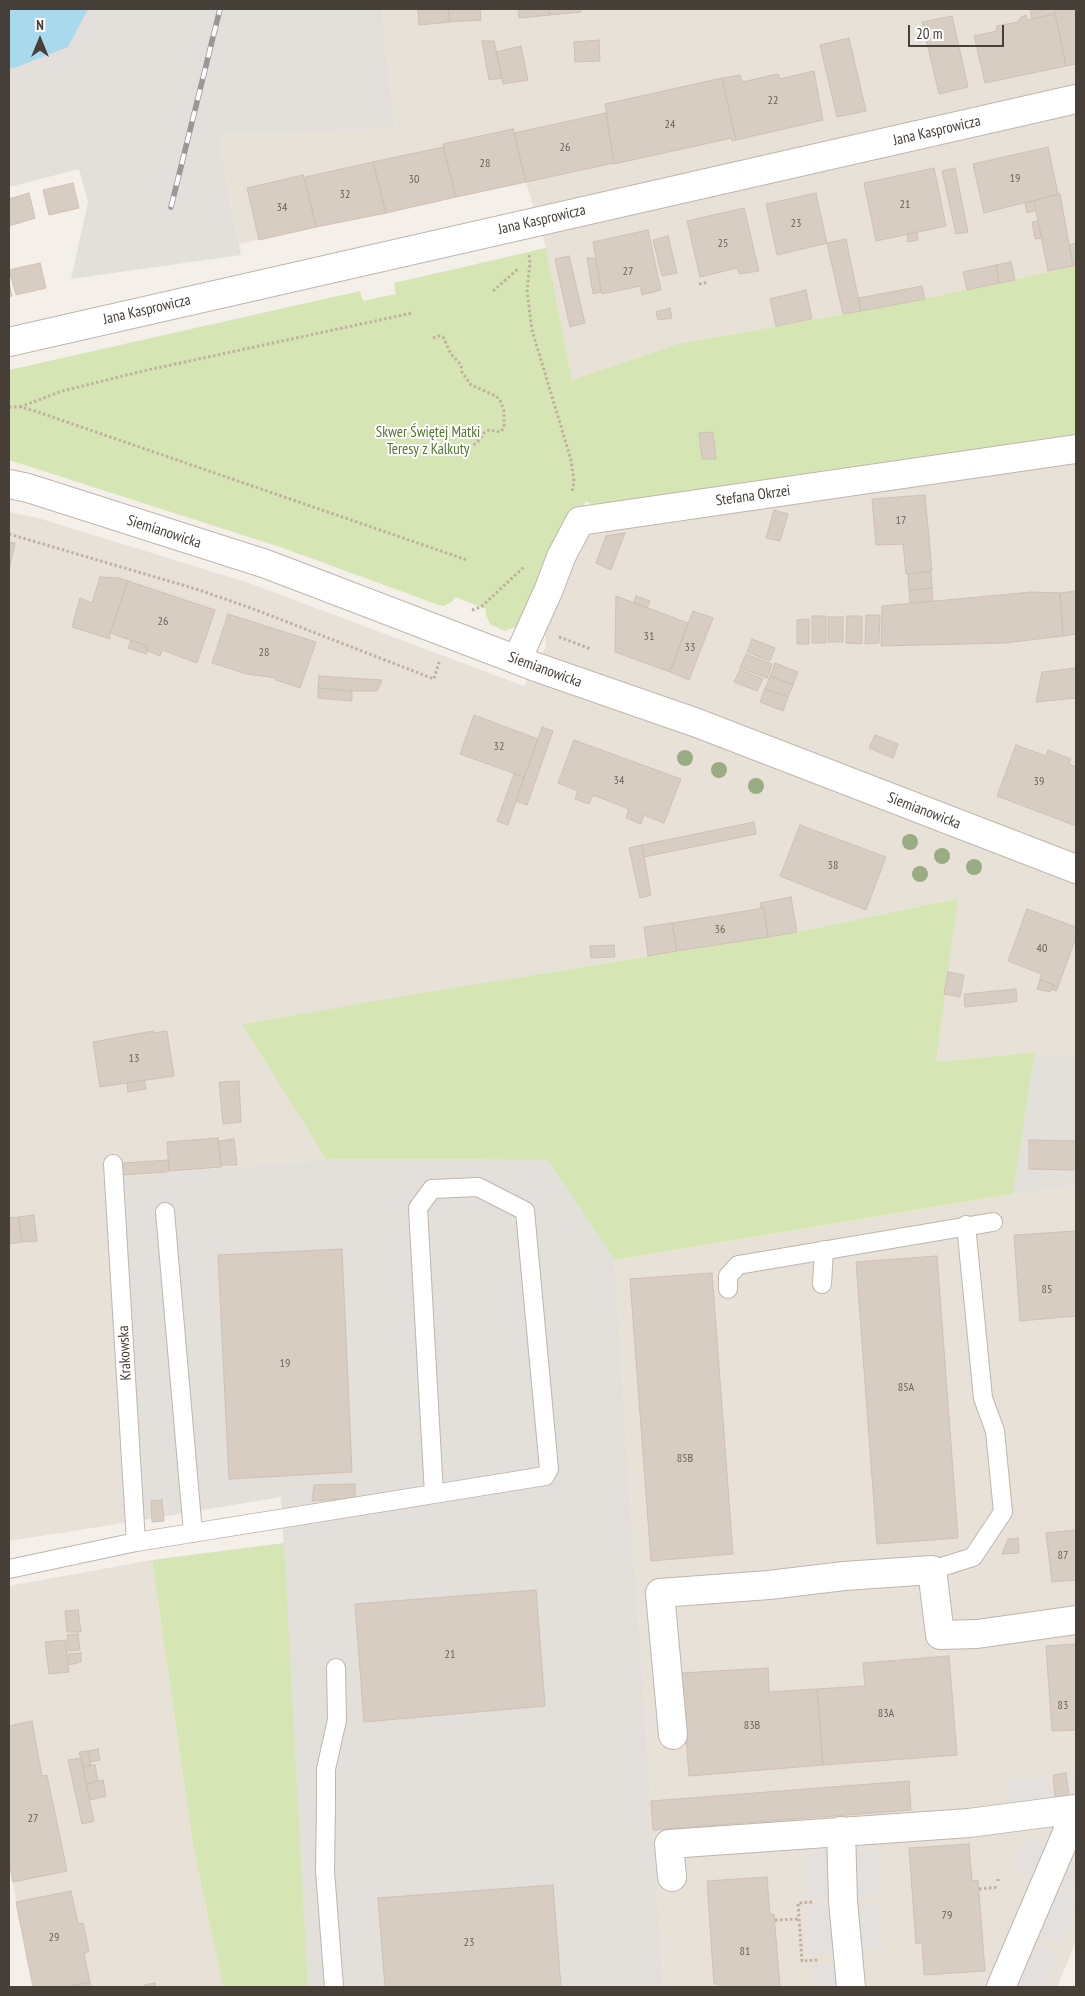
<!DOCTYPE html>
<html>
<head>
<meta charset="utf-8">
<style>
	body { margin:0 }
	#map { position:relative; width:1085px; height:1996px; overflow:hidden; background:#f4efe9; font-family:"PT Sans Narrow",sans-serif }
	canvas { display:block }
	.frame { position:absolute; inset:0; border:10px solid #474038; pointer-events:none }
	.north { position:absolute; left:15px; top:15px; width:50px; height:50px; -webkit-text-stroke:4px #fff; paint-order:stroke; rotate:0deg; font-size:14px; font-weight:700; line-height:20px; text-align:center; color:#474038 }
	.north::after { content:''; display:block; margin:auto; width:18px; height:22px; background:#474038; clip-path:polygon(50% 0,100% 100%,50% 72%,0 100%) }
	.scale { position:absolute; left:908px; top:25px; width:96px; height:22px; box-sizing:border-box; border:2px solid #474038; border-top:0; padding-left:6px; font-size:15px; line-height:18px; white-space:nowrap; color:#474038; -webkit-text-stroke:4px #fff; paint-order:stroke }
</style>
</head>
<body>
<div id="map">
<canvas width="1085" height="1996"></canvas>
<div class="frame"></div>
<div class="north">N</div>
<div class="scale">20 m</div>
</div>
<script>
const g = document.querySelector('canvas').getContext('2d');
g.lineJoin = 'round';
function fillPath(path, color) {
  g.fillStyle = color;
  g.fill(path, 'evenodd');
}
function shape(rows) {
  const path = new Path2D();
  for (const r of rows) {
    path.moveTo(r[0], r[1]);
    for (let i = 2; i < r.length; i += 2) path.lineTo(r[i], r[i + 1]);
  }
  return path;
}
function trace(path, color, width, dash) {
  g.strokeStyle = color;
  g.lineWidth = width;
  g.lineCap = dash ? 'butt' : 'round';
  g.setLineDash(dash || []);
  g.stroke(path);
}
function write(font, color, halo, rows, align = 'center') {
  g.font = font + ' "PT Sans Narrow",sans-serif';
  g.lineWidth = 4;
  g.setLineDash([]);
  g.textBaseline = 'middle';
  g.strokeStyle = halo;
  g.fillStyle = color;
  for (const [text, x, y, turn = 0] of rows) {
    g.save();
    g.translate(x, y);
    g.rotate((+turn || 0) * Math.PI / 180);
    g.textAlign = isNaN(turn) ? turn : align;
    if (halo) g.strokeText(text, 0, 0);
    g.fillText(text, 0, 0);
    g.restore();
  }
}
const residential = shape([
	[382,9,1076,9,1076,266,899,304,677,344,572,380,546,248,526,182,239,244,218,135,395,129],
	[1076,463,1076,1057,1035,1052,936,1062,957,898,797,932,409,995,243,1024,326,1159,109,1178,124,1523,9,1541,9,512,38,518,249,583,524,686,546,646,539,549,548,527],
	[1076,1186,1076,1941,1057,1987,664,1987,630,1496,615,1260,1013,1194],
	[152,1560,193,1845,223,1987,33,1987,9,1863,9,1586]
]);
const industrial = shape([
	[9,9,382,9,395,129,218,135,241,255,71,279,88,202,79,169,9,187],
	[1035,1052,1076,1057,1076,1186,1013,1194],
	[326,1159,548,1160,615,1260,630,1496,664,1987,308,1987,281,1497,124,1523,109,1178]
]);
const green = shape([
	[546,248,572,380,677,344,899,304,1076,266,1076,439,603,511,586,501,522,622,519,626,504,631,490,624,486,615,486,609,455,597,453,601,444,606,439,605,283,548,9,460,9,370,360,291,363,301,396,294,394,283],
	[958,898,936,1062,1035,1052,1013,1194,615,1260,548,1160,326,1159,242,1024,409,995,797,932],
	[284,1543,308,1987,223,1987,193,1845,152,1560]
]);
const parking = shape([
	[1076,1772,1076,1796,1069,1797,1066,1773],
	[1048,1776,1052,1800,1007,1805,1004,1781],
	[1026,1836,1047,1845,1036,1877,1013,1867],
	[1076,1842,1076,1891,1060,1884],
	[876,1849,879,1894,855,1897,852,1851],
	[827,1851,830,1897,807,1899,803,1854],
	[1056,1892,1076,1902,1060,1944,1038,1936],
	[880,1904,883,1949,861,1950,856,1905],
	[831,1905,834,1952,810,1954,807,1907],
	[1035,1943,1056,1954,1042,1987,1017,1987],
	[835,1963,837,1987,813,1987,811,1964]
]);
const water = shape([
	[9,9,88,9,68,47,14,68,9,68]
]);
const building = shape([
	[418,9,448,9,450,22,419,25,418,9],
	[448,9,480,9,481,20,450,22,448,9],
	[518,9,549,9,550,15,519,18,518,9],
	[549,9,580,9,581,12,550,15,549,9],
	[1030,9,1054,9,1055,14,1032,19,1030,9],
	[1054,9,1076,9,1076,64,1066,66,1054,9],
	[1055,14,1066,66,985,83,974,36,997,31,996,26,1018,22,1021,17,1026,15,1027,20,1055,14],
	[952,16,968,87,939,94,922,22,952,16],
	[849,38,866,111,837,117,820,45,849,38],
	[599,40,600,61,575,62,574,42,599,40],
	[482,41,494,41,502,78,489,80,482,41],
	[521,46,528,80,503,84,496,52,521,46],
	[814,71,823,120,736,140,722,78,740,75,742,82,778,74,780,79,814,71],
	[722,78,736,140,732,141,731,138,723,140,614,164,605,104,722,78],
	[606,113,614,163,526,182,514,133,606,113],
	[513,129,526,182,456,197,443,144,513,129],
	[443,147,456,197,386,213,373,162,443,147],
	[1048,147,1058,194,984,213,973,164,1048,147],
	[373,162,386,213,316,227,305,177,373,162],
	[934,168,946,226,876,241,864,183,934,168],
	[955,168,968,232,956,234,942,171,955,168],
	[303,175,316,227,259,240,247,188,303,175],
	[73,183,79,208,49,215,43,190,73,183],
	[29,193,35,218,9,226,9,199,29,193],
	[816,193,827,243,777,255,766,204,816,193],
	[1058,194,1060,194,1073,266,1048,271,1034,201,1058,194],
	[1034,201,1036,210,1027,213,1025,203,1034,201],
	[744,208,759,271,739,274,737,268,700,277,687,221,744,208],
	[1038,221,1042,238,1035,239,1032,222,1038,221],
	[648,230,661,290,642,295,640,286,602,294,593,242,648,230],
	[917,232,918,240,908,242,907,234,917,232],
	[668,236,677,273,662,276,653,240,668,236],
	[846,239,861,311,843,314,827,243,846,239],
	[1076,243,1076,266,1073,266,1069,245,1076,243],
	[569,256,585,323,570,327,555,259,569,256],
	[587,258,596,258,601,292,593,294,587,258],
	[1011,262,1015,280,999,283,996,265,1011,262],
	[40,263,46,288,16,295,9,270,40,263],
	[996,265,999,283,967,290,963,272,996,265],
	[9,282,12,296,9,297,9,282],
	[922,286,925,299,861,311,859,298,922,286],
	[806,290,812,319,776,326,770,299,806,290],
	[670,308,672,318,658,320,656,312,670,308],
	[713,432,716,459,702,459,699,433,713,432],
	[925,495,932,571,906,574,903,544,876,545,872,499,925,495],
	[774,510,788,514,780,541,766,538,774,510],
	[625,533,611,570,596,563,606,536,625,533],
	[9,542,15,543,9,571,9,542],
	[931,572,932,588,909,590,908,574,931,572],
	[100,577,119,578,128,581,110,633,110,639,72,627,80,598,92,603,100,577],
	[128,581,215,610,197,663,162,650,160,656,146,650,147,646,110,633,128,581],
	[932,588,933,601,910,603,909,590,932,588],
	[1076,591,1076,634,1063,636,1060,593,1076,591],
	[1032,592,1060,593,1063,636,1005,643,881,646,882,606,1032,592],
	[616,596,688,623,670,672,615,652,616,596],
	[636,596,650,601,647,608,634,603,636,596],
	[693,611,713,618,689,680,670,672,693,611],
	[228,614,316,642,300,688,276,680,276,678,247,674,212,663,228,614],
	[866,615,880,615,879,643,865,644,866,615],
	[812,616,826,616,826,643,812,643,812,616],
	[847,616,862,616,862,644,846,643,847,616],
	[828,617,843,617,843,642,828,642,828,617],
	[809,619,809,644,797,644,797,620,809,619],
	[752,639,775,648,770,661,747,652,752,639],
	[131,640,147,646,147,654,128,648,131,640],
	[746,654,772,664,767,678,740,668,746,654],
	[775,663,798,672,793,685,770,676,775,663],
	[1076,668,1076,698,1036,702,1042,672,1076,668],
	[740,670,763,679,757,691,734,682,740,670],
	[319,676,382,680,377,691,352,691,318,688,319,676],
	[770,676,793,685,788,697,765,689,770,676],
	[318,688,352,691,352,701,318,698,318,688],
	[765,689,788,697,783,711,760,702,765,689],
	[474,715,538,739,524,777,460,754,474,715],
	[542,727,553,731,527,805,516,801,542,727],
	[875,735,898,744,893,758,869,748,875,735],
	[574,740,681,779,664,823,644,815,641,824,626,818,629,809,593,795,589,804,575,799,578,791,558,783,574,740],
	[1016,745,1046,756,1048,750,1071,759,1069,764,1076,767,1076,826,997,796,1016,745],
	[514,774,524,777,508,825,497,821,514,774],
	[754,822,756,834,644,857,642,845,754,822],
	[800,825,886,857,866,910,780,876,800,825],
	[642,845,651,895,640,898,629,848,642,845],
	[791,897,797,932,768,937,764,908,761,908,760,903,791,897],
	[764,908,768,937,677,951,672,923,764,908],
	[1027,909,1076,927,1076,937,1058,987,1040,980,1041,974,1008,961,1027,909],
	[672,923,677,951,648,956,644,927,672,923],
	[614,945,615,957,591,958,590,946,614,945],
	[948,972,964,975,960,997,944,994,948,972],
	[1040,980,1053,984,1050,992,1037,989,1040,980],
	[1053,984,1058,987,1056,991,1051,989,1053,984],
	[1016,989,1017,1001,1014,1002,965,1007,964,994,1016,989],
	[153,1031,154,1033,167,1031,174,1076,100,1087,93,1042,153,1031],
	[144,1080,146,1089,128,1092,127,1083,144,1080],
	[239,1081,241,1122,223,1124,219,1082,239,1081],
	[218,1138,221,1167,169,1171,167,1142,218,1138],
	[234,1139,237,1165,221,1165,219,1141,234,1139],
	[1029,1140,1076,1141,1076,1170,1029,1169,1029,1140],
	[168,1160,169,1171,166,1172,123,1175,122,1165,124,1163,168,1160],
	[34,1215,37,1241,22,1242,19,1217,34,1215],
	[19,1217,22,1242,9,1244,9,1234,11,1232,9,1218,19,1217],
	[1076,1231,1076,1316,1020,1321,1014,1235,1076,1231],
	[342,1249,352,1472,229,1479,218,1255,342,1249],
	[937,1256,958,1538,877,1544,856,1262,937,1256],
	[712,1273,733,1554,651,1561,630,1279,712,1273],
	[355,1484,355,1498,312,1501,314,1485,355,1484],
	[162,1500,164,1521,152,1522,151,1501,162,1500],
	[1076,1530,1076,1580,1052,1582,1046,1533,1076,1530],
	[1018,1538,1019,1553,1002,1554,1008,1539,1018,1538],
	[536,1590,545,1706,364,1722,355,1604,536,1590],
	[78,1610,81,1632,67,1632,65,1611,78,1610],
	[78,1634,80,1650,69,1651,67,1635,78,1634],
	[66,1640,69,1672,49,1674,45,1642,66,1640],
	[1076,1644,1076,1730,1052,1731,1046,1646,1076,1644],
	[81,1653,81,1662,69,1665,69,1654,81,1653],
	[949,1656,957,1755,823,1765,817,1689,865,1686,863,1663,949,1656],
	[768,1668,769,1692,817,1689,823,1765,689,1776,681,1673,768,1668],
	[32,1721,42,1776,47,1775,67,1871,13,1882,9,1863,9,1726,32,1721],
	[98,1749,100,1760,90,1762,88,1751,98,1749],
	[88,1751,91,1765,83,1767,79,1752,88,1751],
	[81,1758,94,1821,82,1824,68,1760,81,1758],
	[95,1765,98,1781,86,1784,83,1767,95,1765],
	[1066,1773,1069,1797,1055,1798,1053,1775,1066,1773],
	[103,1780,106,1796,90,1800,86,1784,103,1780],
	[909,1781,911,1810,653,1830,651,1801,909,1781],
	[969,1844,972,1881,978,1880,985,1971,924,1975,922,1943,916,1944,909,1848,969,1844],
	[767,1877,770,1914,774,1914,780,1987,719,1987,718,1984,714,1984,707,1881,767,1877],
	[553,1885,561,1987,385,1987,378,1898,553,1885],
	[71,1891,78,1924,83,1923,89,1951,84,1954,90,1982,65,1987,33,1987,16,1902,71,1891],
	[90,1982,91,1987,65,1987,90,1982],
	[155,1983,156,1987,144,1987,144,1985,155,1983]
]);
const path = shape([
	[529,255,530,263,527,290,532,330,571,460,574,481,572,492],
	[699,284,708,282],
	[493,291,519,268],
	[433,338,439,336,443,337,451,354,461,365,462,372,471,385,496,396,500,400,504,411,504,428,500,432,489,430,484,433,477,443,466,448,467,452],
	[9,407,20,407,35,411,467,560],
	[20,407,62,391,143,371,412,313],
	[9,534,196,589,251,608,434,679,439,662],
	[472,610,481,607,524,567],
	[559,637,591,649],
	[998,1879,998,1881],
	[979,1889,999,1887],
	[812,1902,798,1903,802,1961,818,1960],
	[775,1920,799,1919]
]);
const service = shape([
	[113,1164,136,1542],
	[165,1212,193,1533],
	[822,1284,824,1250],
	[728,1289,728,1276,738,1265,993,1222],
	[9,1569,136,1542,434,1494,545,1476,549,1469,525,1211,478,1187,432,1189,418,1208,434,1494],
	[932,1570,973,1557,1003,1512,995,1431,983,1398,966,1225],
	[334,1987,325,1871,326,1803,326,1769,337,1720,336,1668]
]);
const minor = shape([
	[9,342,1076,99],
	[9,484,28,488,266,564,533,666,697,723,1076,869],
	[517,660,549,589,561,557,580,521,1076,449],
	[673,1735,660,1593,769,1585,844,1576,932,1570,940,1635,977,1634,1076,1620],
	[841,1831,843,1901,851,1987],
	[672,1877,669,1844,969,1823,1076,1809],
	[1001,1987,1066,1835,1074,1810]
]);
const rail = shape([
	[171,207,220,9]
]);
const trees = [
	[685,758],
	[719,770],
	[756,786],
	[910,842],
	[942,856],
	[974,867],
	[920,874]
];
const numberNames = [
	["22",773,101],
	["24",670,125],
	["26",565,148],
	["28",485,164],
	["19",1015,179],
	["30",414,180],
	["32",345,195],
	["21",905,205],
	["34",282,208],
	["23",796,224],
	["25",723,244],
	["27",628,272],
	["17",901,521],
	["26",163,622],
	["31",649,637],
	["33",690,648],
	["28",264,653],
	["32",499,747],
	["34",619,781],
	["39",1039,782],
	["38",833,866],
	["36",720,930],
	["40",1042,949],
	["13",134,1059],
	["85",1047,1290],
	["19",285,1364],
	["85A",906,1388],
	["85B",685,1459],
	["87",1063,1556],
	["21",450,1655],
	["83",1063,1706],
	["83A",886,1714],
	["83B",752,1726],
	["27",33,1819],
	["79",947,1916],
	["29",54,1938],
	["23",469,1943],
	["81",745,1952]
];
const streetNames = [
	["Jana Kasprowicza",937,131,-13],
	["Jana Kasprowicza",542,220,-13],
	["Jana Kasprowicza",147,310,-13],
	["Stefana Okrzei",753,496,-8],
	["Siemianowicka",164,532,18],
	["Siemianowicka",545,670,20],
	["Siemianowicka",924,811,21],
	["Krakowska",125,1353,-93]
];
const parkNames = [
	["Skwer Świętej Matki",428,433],
	["Teresy z Kalkuty",428,450]
];
fillPath(residential, '#e8e1d8');
fillPath(industrial, '#e3dfdb');
fillPath(green, '#d5e6b4');
fillPath(parking, '#e3e0de');
fillPath(water, '#a9d9ed');
fillPath(building, '#d8cdc2');
trace(building, '#cfc1b3', 1);
trace(service, '#bfb6ac', 20);
trace(minor, '#bfb6ac', 30);
trace(path, '#c0b09e', 3, [2.5, 2.5]);
trace(service, '#fff', 18);
trace(minor, '#fff', 28);
trace(rail, '#989898', 5.5);
trace(rail, '#fff', 4, [11]);
g.fillStyle = '#9aad82';
for (const [x, y] of trees) {
  g.beginPath();
  g.arc(x, y, 8, 0, 2 * Math.PI);
  g.fill();
}
write('12px', '#6b635a', null, numberNames);
write('15px', '#474038', '#fff', streetNames);
write('15px', '#51772d', '#fff', parkNames);
</script>
</body>
</html>
